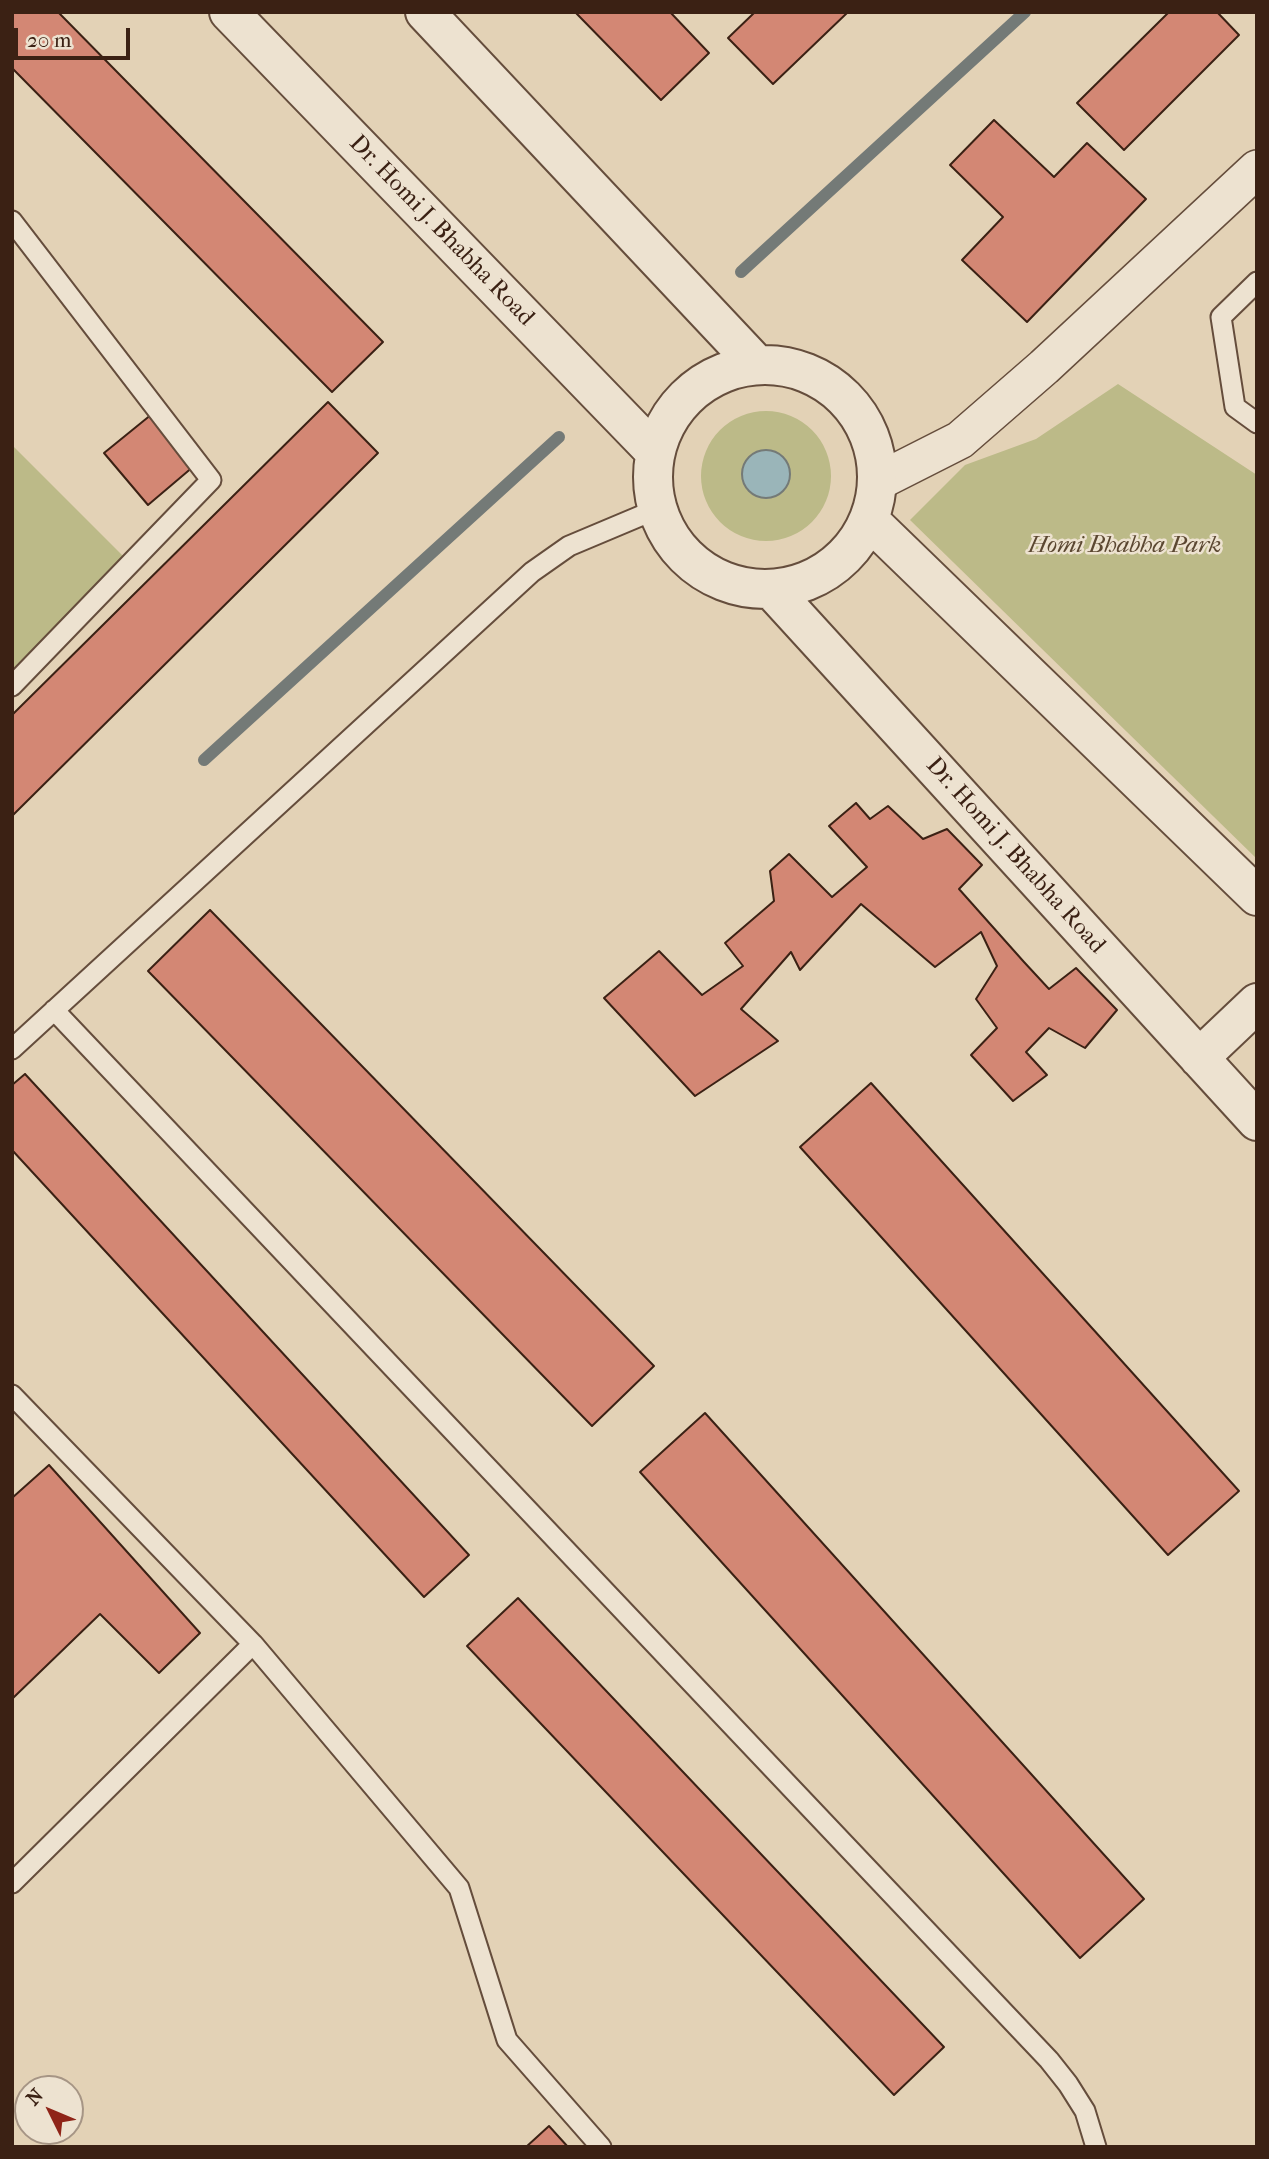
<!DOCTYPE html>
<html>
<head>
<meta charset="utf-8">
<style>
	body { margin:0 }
	#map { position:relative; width:1269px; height:2159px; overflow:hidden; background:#e3d2b6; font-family:"IM FELL French Canon",serif }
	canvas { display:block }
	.frame { position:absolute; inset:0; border:14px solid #3b2114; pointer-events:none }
	.north { position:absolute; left:14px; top:2075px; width:70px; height:70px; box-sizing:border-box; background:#ede2d0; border:2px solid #a69585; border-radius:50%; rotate:313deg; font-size:19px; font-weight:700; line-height:28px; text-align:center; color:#3b2114 }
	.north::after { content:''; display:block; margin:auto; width:24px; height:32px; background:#8f2418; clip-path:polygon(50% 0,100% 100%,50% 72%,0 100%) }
	.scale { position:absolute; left:14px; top:28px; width:116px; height:32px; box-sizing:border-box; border:4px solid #3b2114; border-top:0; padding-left:9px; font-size:21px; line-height:24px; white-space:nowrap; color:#3b2114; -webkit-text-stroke:5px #ede2d0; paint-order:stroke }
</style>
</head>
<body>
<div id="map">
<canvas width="1269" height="2159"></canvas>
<div class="frame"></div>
<div class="north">N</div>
<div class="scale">20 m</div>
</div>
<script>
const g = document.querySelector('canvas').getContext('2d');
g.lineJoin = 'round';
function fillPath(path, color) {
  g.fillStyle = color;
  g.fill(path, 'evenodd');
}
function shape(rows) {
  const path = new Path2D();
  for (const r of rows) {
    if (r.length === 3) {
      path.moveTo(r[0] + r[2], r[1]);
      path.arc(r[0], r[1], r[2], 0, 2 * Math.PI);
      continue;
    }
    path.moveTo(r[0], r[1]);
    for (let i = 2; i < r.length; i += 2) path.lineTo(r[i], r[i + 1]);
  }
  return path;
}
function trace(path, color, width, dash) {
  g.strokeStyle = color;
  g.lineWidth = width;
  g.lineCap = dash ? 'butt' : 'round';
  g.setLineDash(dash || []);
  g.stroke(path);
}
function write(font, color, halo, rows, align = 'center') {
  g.font = font + ' "IM FELL French Canon",serif';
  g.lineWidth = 5;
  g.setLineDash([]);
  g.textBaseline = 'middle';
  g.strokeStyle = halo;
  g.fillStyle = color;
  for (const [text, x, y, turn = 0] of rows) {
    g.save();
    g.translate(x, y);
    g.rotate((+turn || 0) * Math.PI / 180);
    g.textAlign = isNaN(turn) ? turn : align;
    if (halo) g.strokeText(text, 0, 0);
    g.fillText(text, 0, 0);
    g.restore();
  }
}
const green = shape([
	[1118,384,1257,475,1257,859,910,520,965,465,1036,439],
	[766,476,65],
	[12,445,127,560,12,674]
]);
const water = shape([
	[766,474,24]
]);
const stream = shape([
	[741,272,1025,12],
	[204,760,559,437]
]);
const building = shape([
	[12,12,58,12,383,342,332,392,12,68,12,12],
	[575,12,670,12,709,53,661,100,575,12],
	[755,12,848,12,773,84,728,38,755,12],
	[1169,12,1217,12,1239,35,1124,150,1077,103,1169,12],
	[994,120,1054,177,1087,143,1146,199,1027,322,962,260,1003,217,950,165,994,120],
	[328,402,378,453,12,816,12,715,328,402],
	[152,414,194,466,148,505,104,453,152,414],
	[856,803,870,819,888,806,923,839,947,829,982,865,959,889,1024,962,1049,989,1076,968,1117,1010,1085,1048,1049,1028,1026,1052,1047,1075,1013,1101,971,1055,997,1028,976,999,997,966,981,932,935,967,861,904,800,970,791,952,741,1009,778,1041,695,1096,604,998,659,951,702,995,743,966,725,943,774,901,770,871,789,854,832,897,867,867,829,826,856,803],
	[210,910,654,1366,592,1426,148,971,210,910],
	[25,1074,469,1555,424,1597,12,1150,12,1085,25,1074],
	[871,1083,1239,1491,1168,1555,800,1147,871,1083],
	[705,1413,1144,1899,1080,1958,640,1472,705,1413],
	[49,1465,200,1633,159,1673,100,1614,12,1699,12,1498,49,1465],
	[518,1598,944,2047,894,2095,467,1646,518,1598],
	[549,2126,568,2147,526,2147,549,2126]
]);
const service = shape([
	[12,221,211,480,12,686],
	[1257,282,1221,317,1235,407,1257,423],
	[54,1010,1049,2060,1068,2084,1085,2111,1096,2147],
	[12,1049,532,572,569,546,657,509],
	[12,1395,253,1644,459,1888,507,2040,601,2147],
	[12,1883,253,1644]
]);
const minor = shape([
	[879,481,960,440,1044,367,1257,169]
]);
const tertiary = shape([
	[229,12,653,450],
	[425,12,757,365],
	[765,477,112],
	[870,521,1257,896],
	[773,591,1257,1121],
	[1199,1058,1257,1003]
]);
const streetNames = [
	["Dr. Homi J. Bhabha Road",441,231,46],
	["Dr. Homi J. Bhabha Road",1015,856,48]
];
const parkNames = [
	["Homi Bhabha Park",1125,546]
];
fillPath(green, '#bcba88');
fillPath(water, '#9ab5b9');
trace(water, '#747a77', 2);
trace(stream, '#747a77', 12);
fillPath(building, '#d38774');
trace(building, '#3b2114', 2);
trace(service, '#654d3c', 23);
trace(minor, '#654d3c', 40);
trace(tertiary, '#654d3c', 42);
trace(service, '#ede2d0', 19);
trace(minor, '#ede2d0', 37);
trace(tertiary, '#ede2d0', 38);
write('24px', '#3b2114', '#ede2d0', streetNames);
write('italic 24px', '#5b4731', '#ede2d0', parkNames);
</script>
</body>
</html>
